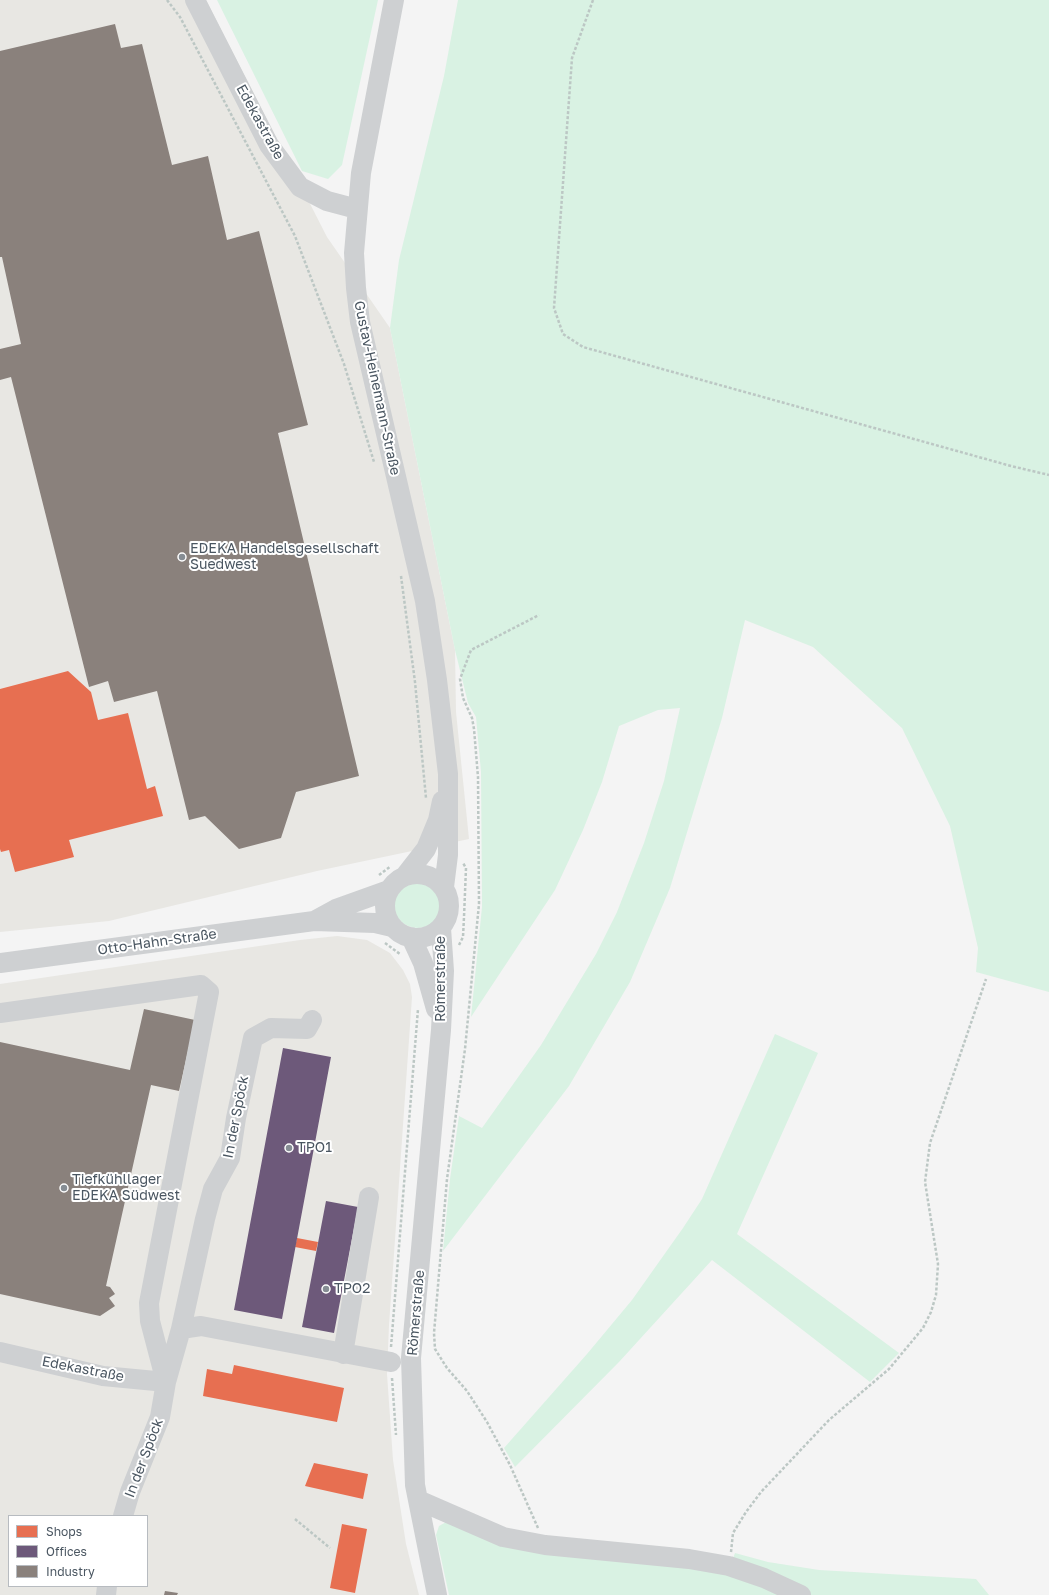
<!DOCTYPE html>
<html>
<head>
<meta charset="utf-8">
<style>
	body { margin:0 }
	#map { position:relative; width:1049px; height:1595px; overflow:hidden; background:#f4f4f4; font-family:"Golos Text",sans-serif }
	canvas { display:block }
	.legend { position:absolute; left:8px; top:1515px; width:140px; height:72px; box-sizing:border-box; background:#fff; border:1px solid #b7bbc0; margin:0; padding:5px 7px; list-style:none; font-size:12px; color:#4a5661 }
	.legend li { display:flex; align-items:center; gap:8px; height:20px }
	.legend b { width:20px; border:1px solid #b7bbc0 }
</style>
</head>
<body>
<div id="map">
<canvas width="1049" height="1595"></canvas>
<ul class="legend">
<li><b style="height:11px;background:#e76f51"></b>Shops</li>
<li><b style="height:11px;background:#6d597a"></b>Offices</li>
<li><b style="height:11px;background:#8a817c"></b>Industry</li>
</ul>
</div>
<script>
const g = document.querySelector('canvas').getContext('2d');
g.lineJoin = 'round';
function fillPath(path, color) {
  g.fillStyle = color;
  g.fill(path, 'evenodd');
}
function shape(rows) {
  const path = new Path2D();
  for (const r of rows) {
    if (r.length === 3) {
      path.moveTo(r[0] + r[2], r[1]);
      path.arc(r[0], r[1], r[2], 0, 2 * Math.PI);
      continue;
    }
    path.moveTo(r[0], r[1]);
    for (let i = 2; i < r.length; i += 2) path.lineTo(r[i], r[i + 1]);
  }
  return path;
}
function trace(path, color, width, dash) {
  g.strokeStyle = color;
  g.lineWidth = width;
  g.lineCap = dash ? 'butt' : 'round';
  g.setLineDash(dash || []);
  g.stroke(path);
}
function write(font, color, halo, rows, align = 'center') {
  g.font = font + ' "Golos Text",sans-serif';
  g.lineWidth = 4;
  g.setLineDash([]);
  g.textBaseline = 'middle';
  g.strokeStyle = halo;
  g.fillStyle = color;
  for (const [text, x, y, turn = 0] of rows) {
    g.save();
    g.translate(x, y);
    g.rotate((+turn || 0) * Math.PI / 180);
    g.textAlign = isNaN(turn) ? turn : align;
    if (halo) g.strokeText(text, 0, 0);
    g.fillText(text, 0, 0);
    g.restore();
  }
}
const commercial = shape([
	[0,0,206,0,327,237,390,328,455,650,456,712,469,839,317,871,109,921,0,932],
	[337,936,367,940,390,953,403,970,410,984,412,997,389,1325,387,1374,393,1460,406,1544,419,1595,0,1595,0,984,300,940],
	[9,1516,147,1516,147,1586,9,1586]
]);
const green = shape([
	[217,0,378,0,342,165,328,179,302,171],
	[458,0,1049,0,1049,992,976,972,978,948,950,826,902,728,813,647,745,620,722,718,670,888,630,982,569,1086,443,1251,450,1179,459,1116,482,1128,541,1045,596,954,617,912,644,843,664,781,680,708,658,710,619,726,602,782,583,830,555,890,471,1017,482,907,481,772,476,717,468,703,455,650,390,328,399,260,444,76],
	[418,903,25],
	[775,1034,818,1053,737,1234,899,1353,870,1382,712,1260,619,1362,515,1467,504,1448,587,1354,632,1300,683,1228,702,1199],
	[448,1521,688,1563,797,1595,449,1595,436,1535,439,1526],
	[735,1553,768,1562,819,1570,976,1579,989,1595,810,1595,732,1561]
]);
const shops = shape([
	[68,671,91,692,98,720,128,713,147,789,155,786,163,816,69,840,74,857,15,872,9,850,1,852,0,849,0,689],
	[297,1238,318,1242,316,1251,295,1247],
	[234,1365,344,1388,337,1422,203,1396,207,1369,232,1374],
	[314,1463,368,1474,363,1499,305,1486],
	[342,1524,367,1529,355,1593,330,1588]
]);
const offices = shape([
	[283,1048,331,1057,282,1319,234,1310],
	[326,1201,358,1207,334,1333,302,1327]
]);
const industry = shape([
	[115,24,121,48,142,44,172,165,208,156,227,240,259,231,308,425,278,433,359,776,296,792,281,838,239,849,205,816,189,820,157,691,114,702,108,681,89,687,11,377,0,380,0,349,21,344,2,257,0,257,0,51],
	[144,1009,195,1020,179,1091,151,1085,106,1286,110,1287,115,1294,109,1298,115,1306,100,1316,0,1294,0,1042,130,1070],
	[165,1591,178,1593,177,1595,164,1595]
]);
const path = shape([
	[167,0,180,17,295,236,344,364,374,462],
	[593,0,572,58,554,308,563,334,583,347,1011,466,1049,475],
	[401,576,415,682,426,798],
	[379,875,391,866],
	[385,943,400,954],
	[459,945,463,937,464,917,466,868,463,863],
	[391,1347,418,1009],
	[392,1378,396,1435],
	[295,1519,330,1548],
	[538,1528,510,1465,487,1422,467,1391,447,1368,435,1349,434,1333,447,1179,465,1049,479,904,478,777,474,729,472,718,463,698,460,679,471,650,539,615],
	[731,1552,733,1533,746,1512,761,1492,829,1420,889,1369,923,1328,931,1312,936,1295,938,1264,925,1182,930,1143,986,979]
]);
const minor = shape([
	[195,0,269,145,300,187,327,201,357,209],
	[394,0,361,173,354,253,356,288,360,322,425,601,437,680,448,774,448,855,444,887],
	[417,906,32],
	[405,876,426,849,438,820,442,801],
	[314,921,336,909,389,890],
	[411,937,423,963,436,1009],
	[0,963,314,921,375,923,392,927],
	[0,1013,201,985,209,992,149,1303,150,1321,166,1382],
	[181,1329,205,1219,213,1189,230,1158,236,1118,253,1038,271,1028,307,1029,312,1020],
	[0,1352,103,1376,166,1382],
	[343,1354,369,1197],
	[418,1500,503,1537,545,1545,689,1559,729,1566,764,1578,801,1595],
	[123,1516,130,1492,160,1417,166,1382,181,1329,201,1326,391,1362],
	[106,1595,107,1586],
	[437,1595,415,1485,411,1358,441,1030,444,971,441,928]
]);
const markers = [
	[182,557,4,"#868d94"],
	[289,1148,4,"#868d94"],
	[64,1188,4,"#868d94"],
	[326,1289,4,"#868d94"]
];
const streetNames = [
	["Edekastraße",260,122,61],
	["Gustav-Heinemann-Straße",377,388,78],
	["Otto-Hahn-Straße",157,942,-8],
	["Römerstraße",441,979,-90],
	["In der Spöck",236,1117,-79],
	["Römerstraße",416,1313,-85],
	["Edekastraße",83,1369,11],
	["In der Spöck",144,1458,-69]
];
const poiNames = [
	["EDEKA Handelsgesellschaft",190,549],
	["Suedwest",190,565],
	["TPO1",297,1148],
	["Tiefkühllager",72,1180],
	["EDEKA Südwest",72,1196],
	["TPO2",334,1289]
];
fillPath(commercial, '#e8e7e3');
fillPath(green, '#d9f2e3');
fillPath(shops, '#e76f51');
fillPath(offices, '#6d597a');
fillPath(industry, '#8a817c');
trace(path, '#bcc7c4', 2.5, [3, 2]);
trace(minor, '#ced0d2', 20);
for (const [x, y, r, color] of markers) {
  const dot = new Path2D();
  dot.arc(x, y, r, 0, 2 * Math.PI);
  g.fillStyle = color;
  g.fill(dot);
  trace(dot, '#fff', 1.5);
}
write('14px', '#4a5661', '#fff', streetNames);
write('14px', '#4a5661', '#fff', poiNames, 'left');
</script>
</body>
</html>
